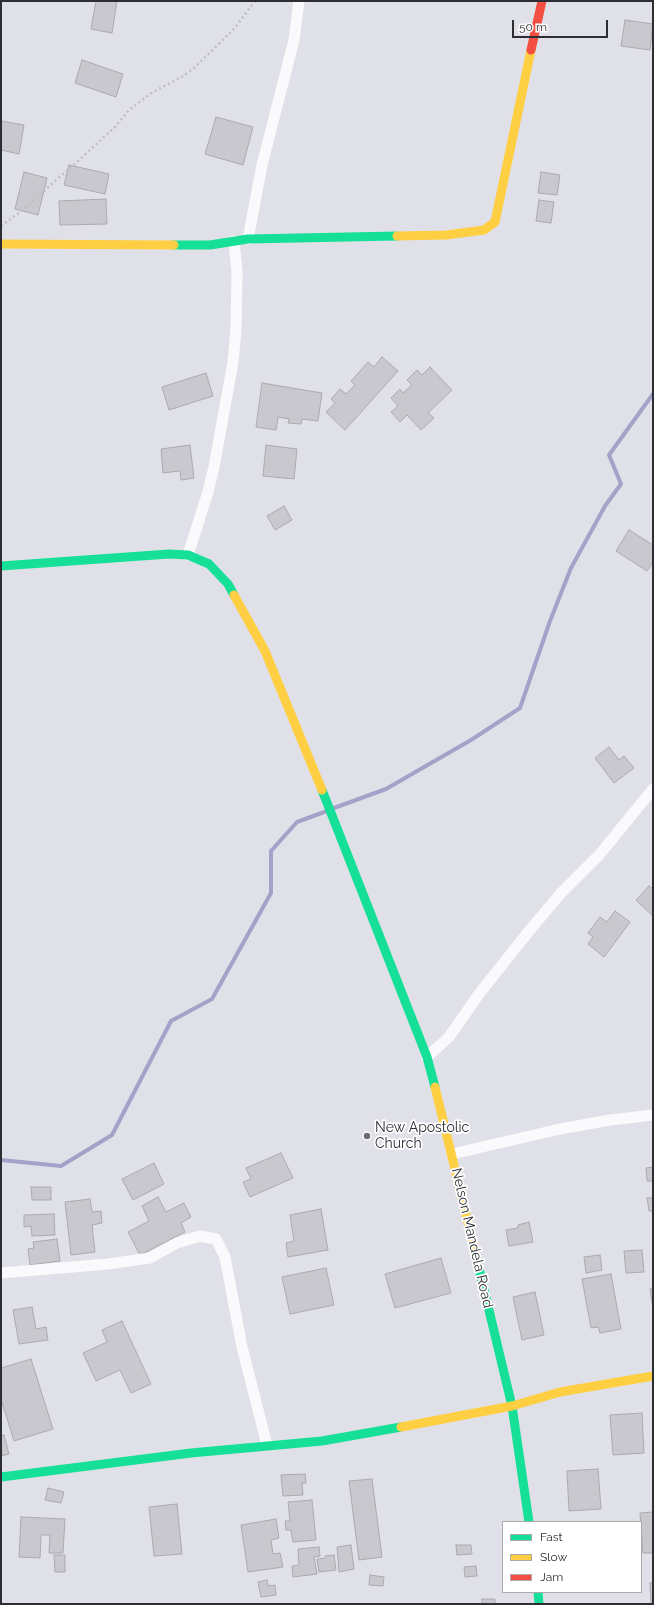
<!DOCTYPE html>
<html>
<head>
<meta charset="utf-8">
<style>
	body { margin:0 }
	#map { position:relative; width:654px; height:1605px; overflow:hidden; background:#e0e0e8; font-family:Raleway,sans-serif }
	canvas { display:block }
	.frame { position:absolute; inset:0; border:2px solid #2d2e33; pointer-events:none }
	.legend { position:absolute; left:502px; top:1521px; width:140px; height:72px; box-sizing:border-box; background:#fff; border:1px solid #ababad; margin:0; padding:5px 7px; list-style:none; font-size:12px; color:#2d2e33 }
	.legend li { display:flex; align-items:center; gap:8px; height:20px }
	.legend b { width:20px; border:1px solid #ababad }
	.scale { position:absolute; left:512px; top:20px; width:96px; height:18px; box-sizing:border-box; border:2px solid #2d2e33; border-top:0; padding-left:5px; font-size:12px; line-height:14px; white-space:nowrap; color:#2d2e33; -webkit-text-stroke:3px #fff; paint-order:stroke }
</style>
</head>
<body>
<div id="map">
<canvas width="654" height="1605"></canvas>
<div class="frame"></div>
<ul class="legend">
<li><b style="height:5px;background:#16e098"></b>Fast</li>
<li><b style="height:5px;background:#ffcf43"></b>Slow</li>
<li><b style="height:5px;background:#f24e42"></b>Jam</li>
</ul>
<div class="scale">50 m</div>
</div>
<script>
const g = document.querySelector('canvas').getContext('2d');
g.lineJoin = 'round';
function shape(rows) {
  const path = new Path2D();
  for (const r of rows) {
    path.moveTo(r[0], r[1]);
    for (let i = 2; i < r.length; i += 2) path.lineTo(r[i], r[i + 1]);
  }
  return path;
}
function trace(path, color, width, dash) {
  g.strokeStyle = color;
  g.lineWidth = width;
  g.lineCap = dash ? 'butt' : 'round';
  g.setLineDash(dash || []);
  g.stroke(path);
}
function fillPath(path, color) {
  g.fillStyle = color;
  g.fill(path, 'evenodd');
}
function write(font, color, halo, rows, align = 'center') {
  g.font = font + ' Raleway,sans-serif';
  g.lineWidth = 3.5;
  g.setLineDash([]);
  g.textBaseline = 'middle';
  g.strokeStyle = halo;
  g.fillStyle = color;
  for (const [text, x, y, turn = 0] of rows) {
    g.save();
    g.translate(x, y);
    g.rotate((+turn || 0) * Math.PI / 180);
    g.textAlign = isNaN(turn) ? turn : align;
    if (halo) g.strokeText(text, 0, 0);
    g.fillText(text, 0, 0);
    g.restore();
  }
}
const stream = shape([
	[334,808,386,789,471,740,520,708,550,621,571,568,605,506,621,484,609,455,653,394],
	[1,1160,61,1166,112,1135,171,1021,212,999,271,893,271,851,297,822,327,811]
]);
const building = shape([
	[96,1,117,1,112,33,91,29,96,1],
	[625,20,653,24,650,50,621,46,625,20],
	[82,60,123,74,116,97,75,83,82,60],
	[216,117,253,127,243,165,205,154,216,117],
	[1,121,24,125,19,154,1,150,1,121],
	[69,165,109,174,105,194,64,185,69,165],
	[24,172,47,178,38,215,15,209,24,172],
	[541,172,560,175,557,195,538,193,541,172],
	[106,199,107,224,60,225,59,201,106,199],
	[539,200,554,202,551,223,536,221,539,200],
	[382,357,398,371,345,430,326,412,335,403,331,399,340,389,346,394,355,385,351,381,368,362,374,367,382,357],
	[430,367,452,390,428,413,434,418,421,430,407,415,400,422,391,412,398,406,391,398,400,389,403,393,412,385,407,380,417,370,422,375,430,367],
	[206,373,213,396,169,410,162,387,206,373],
	[262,383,322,393,318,421,302,419,301,424,288,423,289,419,278,417,276,430,256,427,262,383],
	[190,445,194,478,181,480,180,471,163,473,161,449,190,445],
	[266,445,297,449,294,479,263,476,266,445],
	[284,506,292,520,275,530,267,516,284,506],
	[629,530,653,545,653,562,647,571,616,551,629,530],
	[609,747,619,760,624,756,634,768,614,783,595,758,609,747],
	[649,886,653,889,653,916,636,900,649,886],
	[615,911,630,922,604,957,588,944,593,937,588,933,600,917,607,922,615,911],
	[281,1153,293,1178,250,1197,243,1182,251,1179,246,1168,281,1153],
	[154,1163,164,1184,133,1200,122,1179,154,1163],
	[653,1167,653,1181,647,1181,646,1168,653,1167],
	[31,1187,51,1187,51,1200,32,1200,31,1187],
	[158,1197,166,1212,184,1203,191,1217,181,1223,185,1232,140,1255,128,1232,149,1221,142,1206,158,1197],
	[647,1198,653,1198,653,1211,649,1211,647,1198],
	[90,1199,92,1212,101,1211,102,1223,92,1225,95,1252,71,1255,65,1202,90,1199],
	[321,1209,328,1250,288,1257,286,1243,294,1241,290,1215,321,1209],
	[54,1214,55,1235,32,1236,31,1226,24,1227,24,1215,54,1214],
	[529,1222,533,1242,509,1246,506,1230,518,1228,518,1225,529,1222],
	[57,1239,60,1261,30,1265,28,1249,34,1248,33,1242,57,1239],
	[642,1250,644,1272,626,1273,624,1251,642,1250],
	[600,1255,602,1270,586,1273,584,1257,600,1255],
	[441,1258,451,1293,395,1308,385,1274,441,1258],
	[326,1268,334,1305,290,1314,282,1277,326,1268],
	[611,1274,621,1329,600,1333,598,1327,591,1328,582,1279,611,1274],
	[653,1288,653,1308,650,1289,653,1288],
	[535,1292,544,1335,522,1340,513,1297,535,1292],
	[32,1307,36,1329,46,1327,48,1340,19,1344,13,1310,32,1307],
	[122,1321,151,1384,131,1393,120,1370,96,1381,83,1353,107,1342,102,1330,122,1321],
	[31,1359,53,1429,14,1441,1,1399,1,1368,31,1359],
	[642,1413,644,1453,613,1455,610,1415,642,1413],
	[4,1435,9,1454,1,1456,1,1436,4,1435],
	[598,1469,601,1509,569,1511,567,1471,598,1469],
	[305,1474,306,1483,302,1483,303,1495,283,1496,281,1475,305,1474],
	[372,1479,382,1557,359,1560,349,1481,372,1479],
	[48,1488,64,1492,61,1503,45,1500,48,1488],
	[312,1500,316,1540,293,1542,291,1530,286,1530,285,1521,290,1521,288,1502,312,1500],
	[177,1504,182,1554,154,1556,149,1507,177,1504],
	[653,1512,653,1553,643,1553,640,1513,653,1512],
	[21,1517,65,1519,63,1553,49,1553,50,1535,41,1535,40,1558,19,1557,21,1517],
	[276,1519,279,1538,271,1540,273,1554,280,1553,283,1567,248,1572,241,1525,276,1519],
	[351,1545,354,1569,339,1572,337,1547,351,1545],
	[456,1545,471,1545,472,1554,457,1555,456,1545],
	[319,1547,320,1556,314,1557,317,1574,293,1577,292,1566,299,1565,298,1549,319,1547],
	[54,1555,65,1555,65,1572,55,1572,54,1555],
	[334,1555,336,1570,319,1572,317,1559,326,1558,325,1556,334,1555],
	[476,1566,477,1576,465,1577,464,1567,476,1566],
	[370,1575,384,1577,383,1586,369,1585,370,1575],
	[267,1580,268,1586,275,1585,276,1595,261,1597,258,1582,267,1580],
	[650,1583,653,1583,653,1604,651,1604,650,1583],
	[482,1599,495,1599,495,1604,482,1604,482,1599]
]);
const path = shape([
	[1,226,20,212,78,161,115,127,129,110,153,92,180,78,193,69,234,29,255,1]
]);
const street = shape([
	[248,239,262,165,294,40,299,1],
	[188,555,208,492,214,467,233,362,236,330,237,272,234,241],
	[427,1057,449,1037,479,994,529,931,561,893,600,854,653,789],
	[452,1154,560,1129,610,1120,653,1115],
	[1,1273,108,1264,150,1258,177,1243,200,1236,216,1239,225,1257,242,1347,267,1445]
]);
const fast = shape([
	[174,245,210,245,248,239,397,236],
	[1,566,169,554,188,555,209,564,228,584,234,595],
	[322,790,427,1057,435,1087],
	[476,1256,512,1406,529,1522],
	[1,1477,191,1453,322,1441,401,1427],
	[538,1592,539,1604]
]);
const slow = shape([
	[397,236,446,235,484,230,495,222,531,50],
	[1,244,174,245],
	[234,595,265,651,322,790],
	[435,1087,476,1256],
	[401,1427,512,1406,560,1392,653,1376]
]);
const jam = shape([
	[531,50,542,1]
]);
const markers = [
	[367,1136,4,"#6c6c72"]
];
const poiNames = [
	["New Apostolic",375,1128],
	["Church",375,1144]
];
const streetNames = [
	["Nelson Mandela Road",472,1238,77]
];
trace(stream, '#a3a2c8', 4);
fillPath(building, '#c8c8ce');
trace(building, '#a9a9af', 1);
trace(path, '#bebfc3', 2.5, [2, 3]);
trace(street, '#fafafc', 11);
trace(fast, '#16e098', 9);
trace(slow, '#ffcf43', 9);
trace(jam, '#f24e42', 9);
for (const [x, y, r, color] of markers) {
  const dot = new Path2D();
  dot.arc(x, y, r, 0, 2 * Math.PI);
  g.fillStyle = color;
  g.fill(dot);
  trace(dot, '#fff', 1.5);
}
write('14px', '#2d2e33', '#fff', poiNames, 'left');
write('14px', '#2d2e33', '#fff', streetNames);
</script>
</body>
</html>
